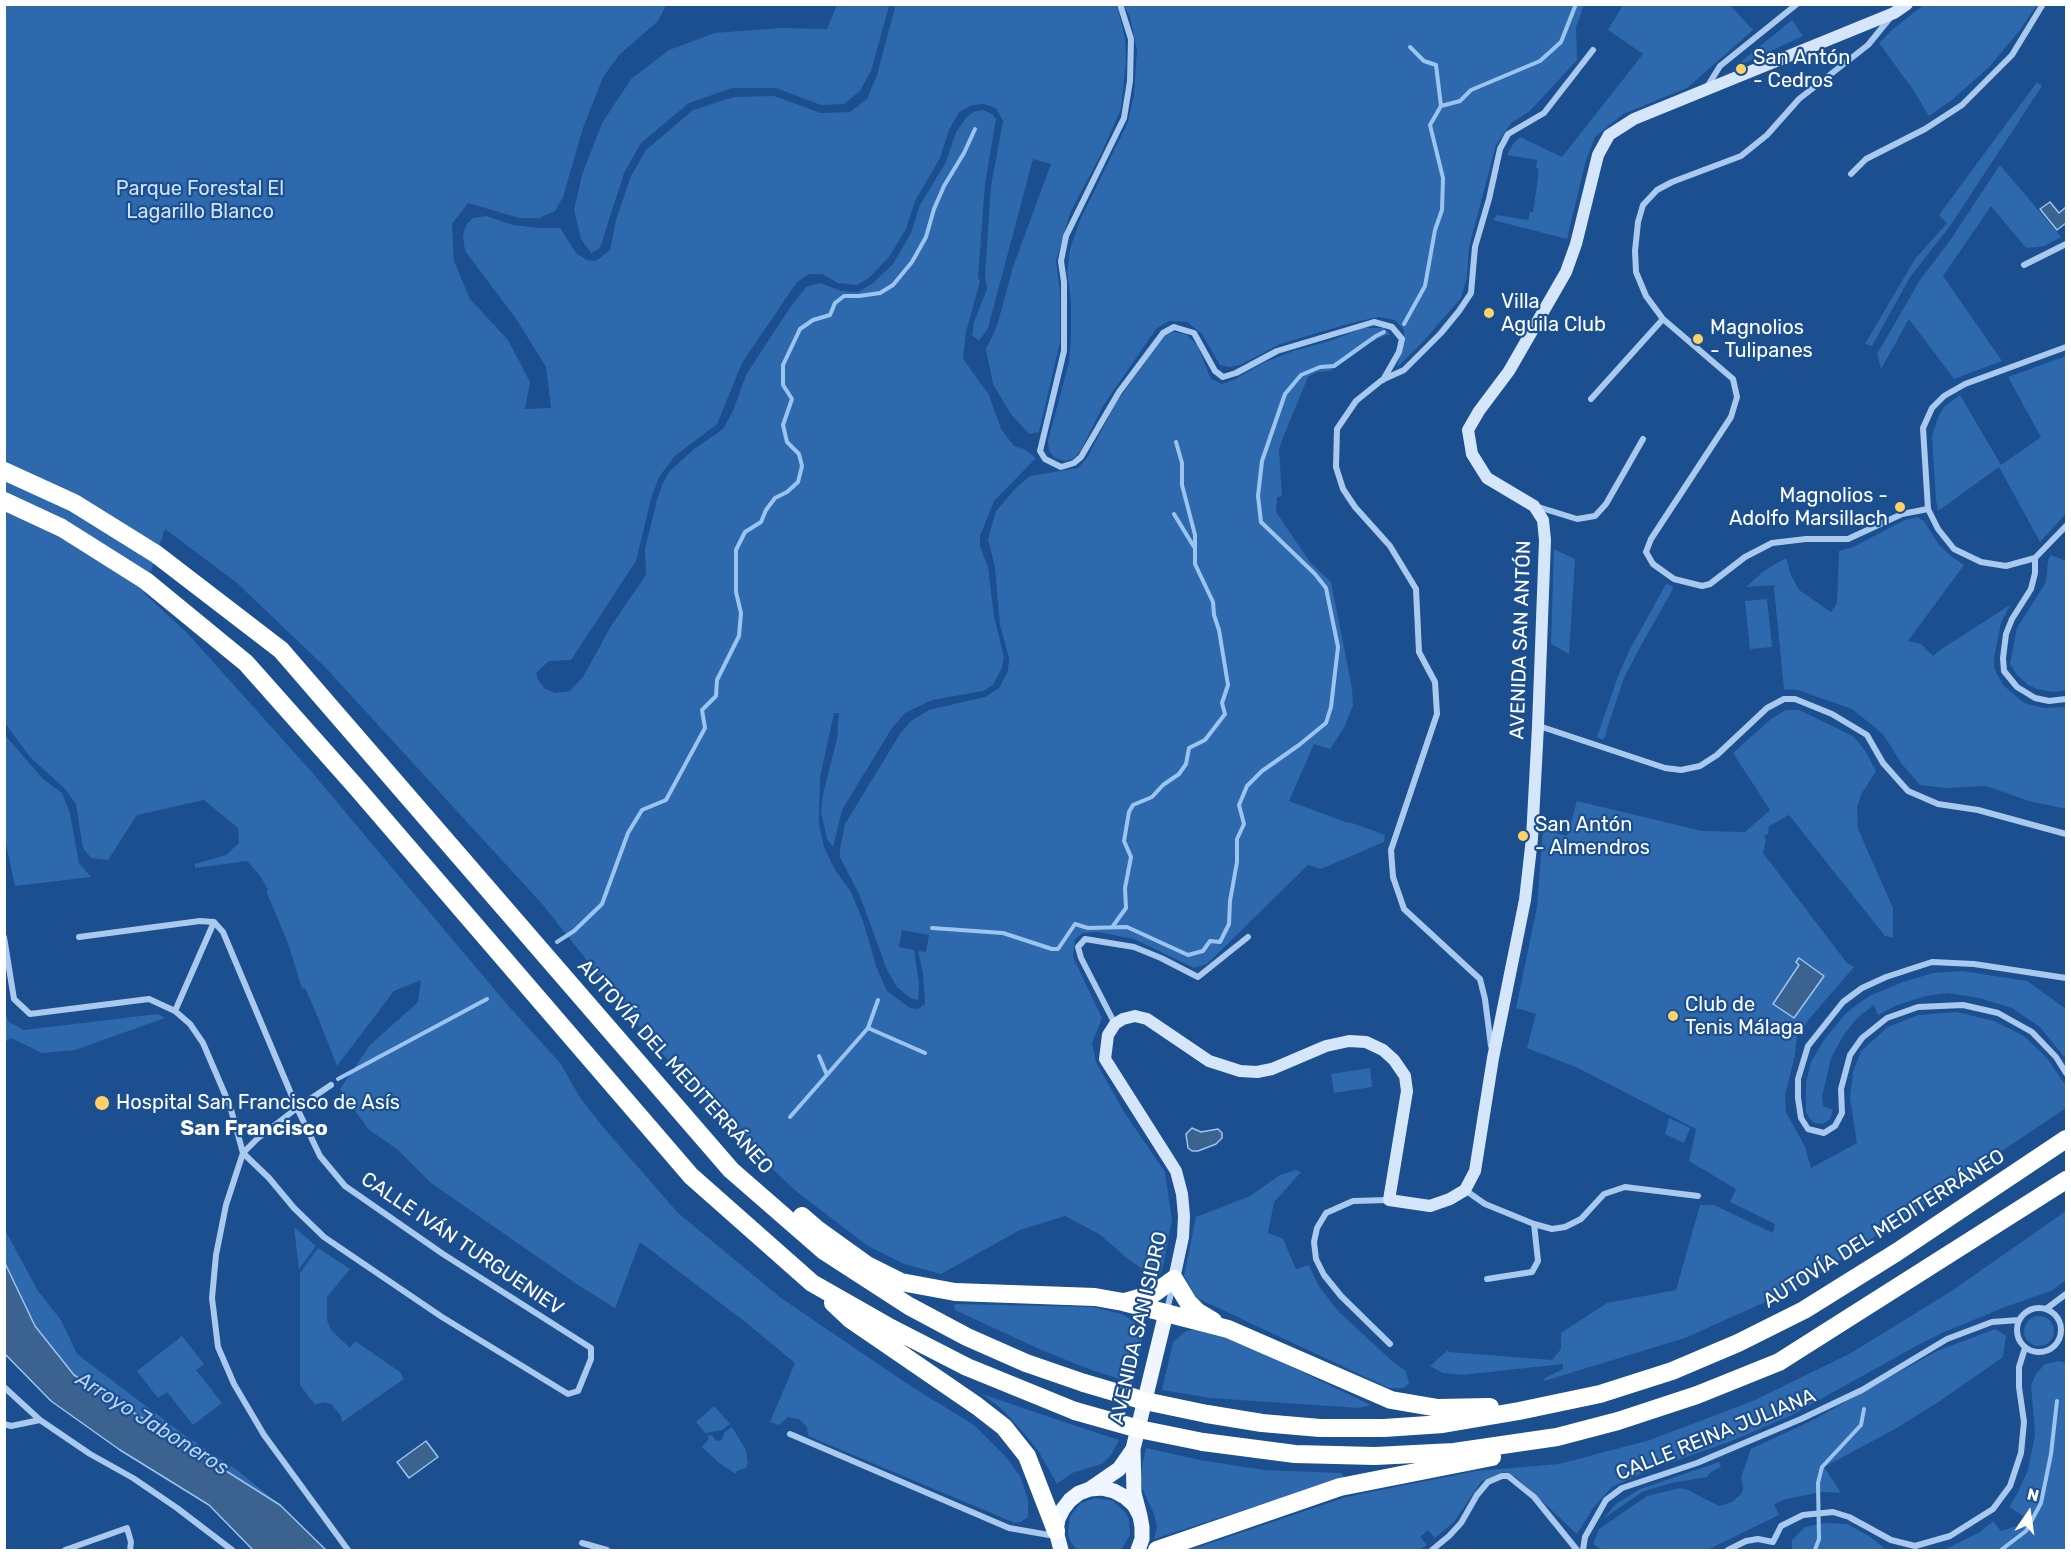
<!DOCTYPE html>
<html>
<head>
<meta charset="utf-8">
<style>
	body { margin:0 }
	#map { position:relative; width:2071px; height:1555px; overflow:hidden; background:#1b4f8f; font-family:Rubik,sans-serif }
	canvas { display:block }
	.frame { position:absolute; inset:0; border:6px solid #fff; pointer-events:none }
	.north { position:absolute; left:1999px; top:1483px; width:60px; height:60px; -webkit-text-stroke:4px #1b4f8f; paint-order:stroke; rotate:13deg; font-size:16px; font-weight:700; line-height:24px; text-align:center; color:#fff }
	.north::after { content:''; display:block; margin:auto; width:21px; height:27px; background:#fff; clip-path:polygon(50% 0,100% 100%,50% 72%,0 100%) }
</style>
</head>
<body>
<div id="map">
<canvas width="2071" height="1555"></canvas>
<div class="frame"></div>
<div class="north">N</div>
</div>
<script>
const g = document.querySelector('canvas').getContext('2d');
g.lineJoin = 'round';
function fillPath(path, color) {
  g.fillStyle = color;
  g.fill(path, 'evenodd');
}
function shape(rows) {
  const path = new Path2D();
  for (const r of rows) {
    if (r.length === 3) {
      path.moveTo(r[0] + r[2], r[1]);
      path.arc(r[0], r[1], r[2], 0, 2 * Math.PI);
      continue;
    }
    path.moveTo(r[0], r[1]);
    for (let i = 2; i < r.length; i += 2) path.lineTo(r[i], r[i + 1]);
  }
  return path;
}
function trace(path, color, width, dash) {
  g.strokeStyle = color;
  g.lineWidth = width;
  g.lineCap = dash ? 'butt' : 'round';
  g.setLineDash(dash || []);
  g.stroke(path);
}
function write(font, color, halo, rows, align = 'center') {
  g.font = font + ' Rubik,sans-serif';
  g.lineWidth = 4.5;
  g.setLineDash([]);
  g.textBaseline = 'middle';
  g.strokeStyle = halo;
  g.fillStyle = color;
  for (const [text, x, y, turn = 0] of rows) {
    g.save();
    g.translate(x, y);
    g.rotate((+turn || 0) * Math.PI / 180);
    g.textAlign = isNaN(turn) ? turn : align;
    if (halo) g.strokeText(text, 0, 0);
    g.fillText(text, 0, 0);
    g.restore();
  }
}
const green = shape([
	[1925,4,2037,4,2037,5,2020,30,1990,66,1952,100,1929,116,1914,91,1879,43,1893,29],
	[5,5,666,5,658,21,620,54,603,77,583,128,563,197,555,211,539,218,519,218,468,203,452,224,454,261,470,299,508,340,530,382,525,409,551,408,546,367,517,320,465,251,463,236,466,225,473,218,486,216,513,225,538,228,560,228,576,253,587,260,596,261,610,250,616,220,631,176,646,150,693,110,734,97,774,96,821,113,850,112,867,99,877,75,895,7,889,6,871,71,860,91,844,104,821,105,776,88,732,88,689,103,641,143,624,173,600,248,591,253,581,239,574,210,582,175,602,123,631,79,669,50,715,33,781,28,827,29,837,5,1115,5,1118,9,1125,38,1126,61,1121,109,1101,154,1070,213,1056,261,1060,293,1060,342,1039,432,1029,434,1010,413,993,384,986,349,997,326,1013,267,1051,164,1033,159,988,328,979,341,972,335,974,322,987,289,985,275,991,186,1003,121,996,108,984,104,972,105,959,112,949,130,940,158,915,201,906,229,889,257,869,278,857,285,838,283,822,274,809,274,797,282,742,363,717,424,675,456,659,477,651,499,636,561,571,660,549,661,536,673,538,680,545,689,555,693,570,691,583,677,611,626,646,575,645,549,657,500,662,485,669,472,693,450,723,429,733,411,746,375,791,306,806,287,820,283,841,291,858,292,873,283,893,264,911,233,920,205,946,162,956,132,966,118,973,112,983,110,992,114,996,119,985,184,978,277,980,281,966,332,963,359,989,395,1001,429,1014,446,1024,449,1036,458,994,501,980,536,980,546,988,567,994,616,1004,657,1002,668,993,685,983,691,932,700,905,713,892,728,842,810,833,847,827,839,821,812,823,794,837,739,839,713,834,713,820,777,819,824,824,847,835,870,851,892,863,921,877,969,887,991,910,1008,918,1009,925,1004,923,973,918,951,926,952,929,935,902,930,899,947,914,950,919,984,918,1000,910,998,897,987,887,970,860,896,840,857,840,849,845,824,900,734,911,721,929,710,985,697,999,688,1008,671,1009,658,1000,625,995,567,988,539,996,511,1017,487,1030,476,1078,468,1087,458,1116,403,1165,335,1174,332,1186,334,1197,345,1211,379,1222,384,1234,380,1261,364,1293,351,1330,341,1363,328,1383,328,1391,335,1386,335,1371,342,1330,371,1317,372,1308,377,1282,440,1279,450,1282,496,1277,497,1276,512,1310,562,1331,582,1352,688,1353,705,1345,726,1330,749,1314,744,1289,801,1348,823,1349,822,1385,835,1384,842,1321,869,1308,865,1207,964,1194,968,1134,939,1098,932,1083,933,1075,939,1073,957,1102,1018,1092,1043,1096,1062,1124,1112,1165,1172,1172,1220,1162,1270,1157,1279,1128,1259,1099,1234,1065,1216,1020,1230,941,1274,904,1264,868,1246,797,1192,729,1128,650,1040,543,905,324,666,237,583,165,529,144,593,188,634,310,770,505,1002,561,1064,579,1096,603,1127,678,1213,781,1298,912,1387,974,1425,1007,1458,1021,1478,1028,1500,1028,1517,1021,1522,1015,1523,808,1436,807,1427,799,1419,788,1417,779,1425,770,1422,795,1363,744,1321,640,1242,615,1308,578,1285,431,1183,397,1149,368,1129,340,1089,370,1045,418,1002,421,980,394,991,337,1066,319,1020,305,988,302,989,288,943,266,891,268,890,261,877,247,861,195,868,195,864,226,855,239,843,238,828,204,800,137,815,108,860,91,858,83,848,76,804,65,789,30,757,5,723],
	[1124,5,1584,5,1576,27,1577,60,1530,111,1511,123,1496,145,1469,247,1467,277,1461,298,1420,345,1397,367,1404,339,1404,330,1395,320,1379,317,1351,323,1280,344,1240,365,1229,367,1220,365,1202,334,1187,322,1169,321,1156,329,1103,406,1081,450,1073,459,1065,461,1055,458,1049,451,1048,441,1069,362,1071,339,1071,301,1067,272,1070,249,1080,220,1128,122,1134,94,1137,51,1130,17],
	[1623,5,1730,5,1753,30,1687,88,1623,114,1595,137,1586,160,1567,239,1493,220,1497,215,1528,220,1530,212,1533,212,1538,178,1538,169,1536,168,1537,160,1507,155,1513,144,1520,137,1562,157,1643,54,1608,30],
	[1792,20,1803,36,1732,69],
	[2037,82,2042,86,1950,226,1910,277,1872,346,1865,344,1915,259,1947,223,1939,215],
	[2000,165,2061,237,2044,246,2026,248,1991,206,1943,276,2002,361,1954,379,1909,319,1881,369,1877,354,1920,280,1949,242],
	[2066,356,2066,512,2062,518,2040,542,1999,467,1938,511,1936,500,1932,436,1939,415,1944,407,1960,395,2001,465,2041,437,2008,377],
	[1917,517,1924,521,1939,545,1951,556,1964,565,1908,641,1921,644,1933,656,1940,650,2010,605,2001,623,1994,658,1994,668,2003,685,2024,703,2044,708,2066,707,2066,809,2029,801,1986,786,1945,788,1920,785,1901,763,1883,734,1852,709,1798,690,1784,689,1774,588,1775,585,1746,587,1765,570,1786,558,1791,575,1799,590,1831,612,1837,603,1839,551,1853,547,1905,520],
	[1554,549,1575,559,1569,654,1551,644],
	[2051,555,2066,561,2066,690,2053,692,2037,689,2028,685,2017,675,2010,664,2017,628,2046,582,2048,560],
	[1666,584,1672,586,1673,589,1639,649,1624,678,1606,732,1606,735,1603,740,1597,737,1618,676,1630,649],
	[1767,599,1772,647,1750,649,1745,601],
	[1786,710,1799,710,1853,736,1864,749,1876,771,1862,793,1857,807,1858,829,1893,908,1893,938,1885,936,1789,815,1769,826,1768,834,1764,836,1766,840,1763,853,1847,963,1854,967,1810,1018,1797,1036,1795,1055,1785,1095,1786,1112,1805,1147,1811,1168,1857,1143,1850,1098,1853,1072,1861,1051,1888,1027,1918,1015,1957,1012,1994,1021,2024,1036,2047,1058,2066,1086,2066,1108,1801,1286,1685,1338,1544,1381,1545,1378,1563,1369,1563,1364,1462,1375,1443,1373,1430,1366,1448,1350,1449,1352,1552,1360,1561,1349,1561,1333,1607,1303,1676,1290,1700,1205,1714,1205,1773,1233,1775,1224,1730,1202,1736,1189,1689,1161,1696,1129,1578,1068,1527,1048,1536,1014,1516,1008,1537,907,1543,830,1567,836,1577,801,1702,831,1745,832,1770,810,1733,753,1771,719],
	[5,735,43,779,62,793,70,813,79,863,91,877,15,886,5,839],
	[1962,971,2027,981,2066,1009,2066,1059,2040,1027,2012,1008,1979,998,1947,993,1925,996,1895,1006,1878,1015,1874,1005,1857,1018,1843,1036,1831,1058,1822,1097,1823,1106,1833,1110,1830,1119,1823,1124,1815,1123,1810,1119,1806,1112,1806,1083,1811,1062,1824,1040,1846,1013,1869,996,1903,982,1933,973],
	[4,1011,9,1022,24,1030,158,1014,165,1018,75,1050,42,1053,11,1038,5,1042],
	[1370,1068,1372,1087,1334,1093,1331,1074],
	[1669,1118,1690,1128,1684,1143,1665,1134],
	[1296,1170,1301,1172,1274,1202,1268,1233,1283,1239,1296,1269,1309,1265,1318,1285,1338,1311,1393,1362,1406,1371,1409,1384,1403,1388,1389,1388,1197,1298,1184,1276,1196,1217,1250,1196,1280,1175],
	[2066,1211,2066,1280,2051,1291,2005,1307,1944,1332,1918,1345,1792,1415,1729,1442,1649,1470,1612,1487,1593,1508,1577,1534,1516,1477,1504,1472,1481,1482,1454,1522,1435,1538,1428,1530,1420,1537,1427,1545,1419,1550,1190,1550,1346,1497,1476,1471,1559,1464,1650,1440,1755,1400,1851,1353,1950,1292],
	[294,1227,316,1246,299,1269],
	[4,1228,38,1291,61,1320,77,1354,183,1434,237,1470,280,1505,74,1375,35,1326,5,1261],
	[318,1248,350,1269,327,1297,327,1320,331,1330,350,1348,355,1341,400,1372,404,1379,342,1422,341,1416,331,1404,323,1402,315,1405,300,1385,300,1273],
	[956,1304,1093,1307,1122,1314,1139,1325,1142,1342,1132,1383,1089,1369,1039,1349,955,1310,954,1305],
	[2039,1331,15],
	[1199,1329,1218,1332,1371,1405,1359,1408,1210,1398,1162,1390,1173,1342,1186,1331],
	[1995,1329,2006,1336,2003,1357,1940,1401,1895,1429,1824,1467,1841,1493,1822,1492,1786,1499,1774,1504,1779,1515,1707,1550,1602,1550,1593,1544,1599,1529,1647,1496,1680,1488,1688,1490,1719,1506,1732,1502,1741,1494,1743,1489,1741,1477,1751,1449,1815,1419,1937,1351],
	[182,1336,204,1364,196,1370,222,1403,193,1425,167,1392,158,1398,137,1371],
	[2059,1361,2066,1363,2066,1550,1944,1550,1980,1532,1993,1521,2001,1531,2017,1526,2025,1517,2009,1507,2017,1494,2028,1470,2035,1435,2031,1385,2036,1374,2045,1364],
	[982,1394,1070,1424,1119,1440,1111,1455,1102,1464,1072,1473,1057,1484,1039,1452,1024,1433,1002,1409],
	[714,1406,730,1424,722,1430,705,1433,696,1422],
	[732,1427,746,1450,748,1463,746,1468,737,1471,736,1474,719,1463,702,1447,709,1439,707,1436,712,1435,716,1441,722,1440,724,1433],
	[1146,1448,1200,1460,1264,1470,1341,1473,1343,1475,1343,1478,1154,1539,1157,1527,1154,1514,1143,1490,1140,1475],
	[1719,1462,1721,1467,1711,1472,1707,1477,1671,1483,1642,1492,1603,1519,1616,1504,1640,1489],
	[1096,1498,1113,1501,1125,1512,1129,1519,1130,1535,1121,1550,1077,1550,1070,1541,1068,1533,1070,1516,1081,1503],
	[1824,1523,1847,1524,1869,1536,1887,1550,1792,1550,1792,1540,1805,1527]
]);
const water = shape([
	[2050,202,2059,213,2066,207,2066,223,2057,230,2040,209,2050,202],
	[1799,958,1824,976,1794,1018,1773,1004,1799,965,1796,962,1799,958],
	[1192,1128,1201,1132,1218,1129,1222,1133,1222,1138,1216,1144,1198,1151,1192,1151,1188,1148,1186,1134,1192,1128],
	[4,1261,35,1326,74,1375,280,1505,326,1550,253,1550,209,1505,120,1450,51,1401,5,1354,4,1261],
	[426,1441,438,1457,409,1478,397,1462,426,1441]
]);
const stream = shape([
	[1410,47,1424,61,1436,65,1441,106],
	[1404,324,1425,286,1435,230,1442,210,1443,178,1430,125,1441,106,1460,101,1471,90,1540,61,1561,42,1576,4],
	[1174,514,1194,547],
	[1113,926,1126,908,1125,888,1131,857,1124,841,1129,812,1133,805,1152,797,1163,785,1179,774,1186,764,1189,748,1205,740,1225,714,1222,703,1228,685,1219,630,1214,615,1213,602,1195,564,1195,535,1182,485,1182,463,1176,442],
	[932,928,1003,933,1052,949,1058,949,1075,924,1088,928,1127,927,1188,955,1203,951,1210,941,1220,942,1229,924,1230,901,1237,862,1237,839,1244,824,1239,805,1247,786,1262,771,1299,745,1326,723,1331,707,1338,647,1326,588,1315,574,1261,522,1258,496,1262,461,1285,394,1301,375,1320,367,1334,366,1376,336,1384,332],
	[557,942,574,931,602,904,628,833,642,810,666,800,705,728,702,710,716,696,717,680,739,636,741,613,736,592,736,550,745,532,761,522,766,510,775,498,787,492,798,482,802,466,799,454,787,442,783,425,792,399,783,385,783,365,800,329,813,320,830,315,835,303,844,296,859,296,880,293,893,285,912,262,926,237,934,209,944,186,964,153,975,129],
	[868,1028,925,1053],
	[819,1056,827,1075],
	[338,1079,487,999],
	[790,1117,868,1028,878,1000],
	[1815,1550,1819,1539,1818,1483,1822,1467,1861,1425,1864,1409],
	[2001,1550,2026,1531,2041,1503,2051,1454,2057,1401]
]);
const street = shape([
	[1120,4,1131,39,1130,81,1124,118,1066,236,1061,261,1064,282,1064,351,1040,451,1045,459,1061,467,1074,463,1081,457,1119,392,1163,333,1174,327,1194,333,1215,371,1223,377,1236,373,1277,351,1374,322,1392,327,1402,339,1399,352,1383,380],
	[1890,18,1868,45,1799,99,1767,135,1741,156,1672,182,1657,190,1643,205,1638,222,1635,251,1636,272,1646,296,1663,319,1733,379,1737,397,1731,417,1651,539,1646,552,1653,564,1674,579,1702,586,1710,584,1745,557,1772,543,1806,539,1848,539,1902,514,1928,509],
	[1707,87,1720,66,1797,4],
	[1851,174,1866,159,1925,129,1962,105,2012,55,2043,4],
	[2024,265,2066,244],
	[1591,399,1663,319],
	[1535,506,1577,519,1595,516,1606,504,1643,439],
	[2066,526,2035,558,2035,573,2031,589,2012,619,2006,634,2003,658,2004,671,2017,687,2035,698,2049,701,2066,699],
	[2035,558,2006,566,1981,562,1954,549,1938,529,1928,509,1923,428,1932,408,1944,396,1965,384,2066,347],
	[1539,726,1665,768,1681,770,1700,766,1717,755,1767,708,1784,699,1795,699,1832,714,1867,735,1883,763,1908,791,1938,804,1978,810,2066,834],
	[4,937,14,999,30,1014,149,999,175,1011,190,1024,203,1043,230,1106,243,1153,226,1205,216,1255,212,1298,218,1347,234,1384,264,1435,348,1550],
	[79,937,200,921,214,922,223,932,297,1108,320,1156,345,1186,443,1254,591,1348,591,1359,578,1391,568,1394,442,1317,324,1237,294,1208,269,1178,243,1153,257,1139,297,1108,331,1085],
	[2066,978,1974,964,1932,962,1886,977,1862,988,1843,1002,1808,1046,1798,1079,1798,1098,1801,1118,1808,1129,1824,1133,1835,1126,1842,1113,1841,1089,1850,1055,1862,1038,1887,1018,1918,1007,1963,1005,1998,1013,2032,1032,2056,1057,2066,1073],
	[175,1011,214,922],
	[1115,1024,1081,958,1078,947,1085,939,1134,947,1161,958,1198,977,1248,937],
	[1491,1046,1485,999,1480,979,1404,909,1393,877,1391,850,1437,714,1435,682,1419,652,1416,589,1390,546,1355,507,1343,489,1336,467,1337,429,1356,401,1382,380,1404,370,1441,333,1459,311,1471,293,1475,247,1489,199,1500,149,1508,134,1544,113,1593,50],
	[1465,1190,1485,1204,1534,1224,1552,1229,1565,1227,1581,1219,1604,1194,1625,1187,1698,1196],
	[1389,1200,1353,1201,1326,1213,1317,1228,1314,1242,1316,1259,1324,1275,1341,1296,1390,1344],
	[1487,1279,1532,1272,1538,1261,1534,1224],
	[2039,1330,22],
	[2046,1309,2066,1294],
	[1167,1310,1173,1285],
	[4,1387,40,1420,90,1454,133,1478,177,1508,232,1550],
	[4,1424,11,1426,40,1420],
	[790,1434,1009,1528,1055,1536],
	[1773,1542,1781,1526,1803,1515,1833,1512,1849,1517,1891,1540,1915,1546,1950,1536,1993,1509,2010,1486,2021,1453,2024,1422,2019,1387,2019,1367,2025,1348],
	[582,1543,607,1550],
	[65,1550,127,1528,131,1542,130,1550],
	[1432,1550,1449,1536,1461,1523,1477,1495,1488,1482,1502,1476,1508,1476,1534,1497,1577,1550],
	[1583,1550,1585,1537,1606,1500,1622,1488,1697,1463,1801,1419,1862,1390,1947,1339,1992,1322,2019,1320],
	[1728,1550,1746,1541,1758,1539,1773,1542]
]);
const secondary = shape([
	[1174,1279,1183,1237,1184,1216,1182,1194,1176,1171,1105,1059,1108,1035,1115,1024,1123,1019,1135,1016,1147,1019,1209,1061,1240,1071,1257,1072,1272,1069,1326,1046,1349,1041,1366,1042,1383,1050,1394,1060,1405,1076,1407,1091,1389,1200,1430,1206,1450,1199,1465,1190,1475,1171,1493,1058,1525,900,1532,838,1538,726,1545,540,1543,520,1534,506,1487,478,1472,454,1468,430,1479,411,1509,371,1566,272,1576,244,1598,155,1609,135,1634,119,1894,13,1907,4]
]);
const primary = shape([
	[1090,1489,1119,1469,1133,1449],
	[1140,1516,1134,1493,1133,1449,1166,1313],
	[1061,1550,1056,1531,1058,1519,1063,1509,1070,1500,1079,1493,1090,1489,1102,1488,1114,1491,1125,1497,1134,1505,1140,1516,1142,1527,1142,1539,1138,1550]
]);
const highway = shape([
	[4,471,74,503,156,554,281,650,731,1170,824,1251,909,1306,967,1337,1026,1363,1084,1383],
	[4,501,62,528,146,581,246,663,357,788,691,1176,812,1283,891,1328,967,1367,1075,1411],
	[802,1216,817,1229,867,1265,901,1282,955,1292,1095,1297,1123,1302,1228,1329,1391,1400,1438,1408,1490,1407],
	[1125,1302,1153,1294,1174,1279,1188,1302,1198,1312,1213,1321],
	[833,1303,850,1319,977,1406,1004,1427,1027,1456,1056,1531],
	[1207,1414,1262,1423,1320,1428,1384,1428,1443,1424,1519,1411,1600,1394,1672,1371,1738,1343,1804,1310,1897,1252,2066,1139],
	[1203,1442,1295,1454,1375,1456,1454,1452,1557,1437,1618,1421,1697,1395,1779,1362,2066,1180],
	[1157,1550,1340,1487,1492,1457]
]);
const highwayBridge = shape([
	[1084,1383,1145,1401,1207,1414],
	[1075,1411,1139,1429,1203,1442]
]);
const markers = [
	[1741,69,6,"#ffd166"],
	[1489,313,6,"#ffd166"],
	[1698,339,6,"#ffd166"],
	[1900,507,6,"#ffd166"],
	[1523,836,6,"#ffd166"],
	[1673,1016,6,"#ffd166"],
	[102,1103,8,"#ffd166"]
];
const poiNames = [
	["San Antón",1753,58],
	["- Cedros",1753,81],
	["Villa",1501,302],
	["Aguila Club",1501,325],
	["Magnolios",1710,328],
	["- Tulipanes",1710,351],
	["Magnolios -",1888,496,"right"],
	["Adolfo Marsillach",1888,519,"right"],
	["San Antón",1535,825],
	["- Almendros",1535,848],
	["Club de",1685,1005],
	["Tenis Málaga",1685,1028],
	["Hospital San Francisco de Asís",116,1103]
];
const parkNames = [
	["Parque Forestal El",200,189],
	["Lagarillo Blanco",200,212]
];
const streetNames = [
	["AVENIDA SAN ANTÓN",1521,640,-88],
	["AUTOVÍA DEL MEDITERRÁNEO",675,1067,48],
	["AUTOVÍA DEL MEDITERRÁNEO",1884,1229,-32],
	["CALLE IVÁN TURGUENIEV",462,1244,34],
	["AVENIDA SAN ISIDRO",1139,1328,-77],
	["CALLE REINA JULIANA",1716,1435,-22]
];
const neighbourhoodNames = [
	["San Francisco",254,1129]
];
const waterNames = [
	["Arroyo Jaboneros",152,1424,32]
];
fillPath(green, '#2e69ad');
fillPath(water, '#3c6290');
trace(water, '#9cc4f0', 1.5);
trace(stream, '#9cc4f0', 4);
trace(street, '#a9c9ee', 6);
trace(secondary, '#d6e6fa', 12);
trace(primary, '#f0f6ff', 15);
trace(highway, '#fff', 18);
trace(highwayBridge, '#fff', 18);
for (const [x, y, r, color] of markers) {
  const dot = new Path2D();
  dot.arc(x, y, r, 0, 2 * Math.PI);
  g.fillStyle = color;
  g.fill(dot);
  trace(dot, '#1b4f8f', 2);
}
write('20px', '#fff', '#1b4f8f', poiNames, 'left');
write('20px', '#cfe3fa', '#1b4f8f', parkNames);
write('20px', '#fff', '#1b4f8f', streetNames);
write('bold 21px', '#fff', '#1b4f8f', neighbourhoodNames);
write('italic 21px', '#b5d3f5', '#1b4f8f', waterNames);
</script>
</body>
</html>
